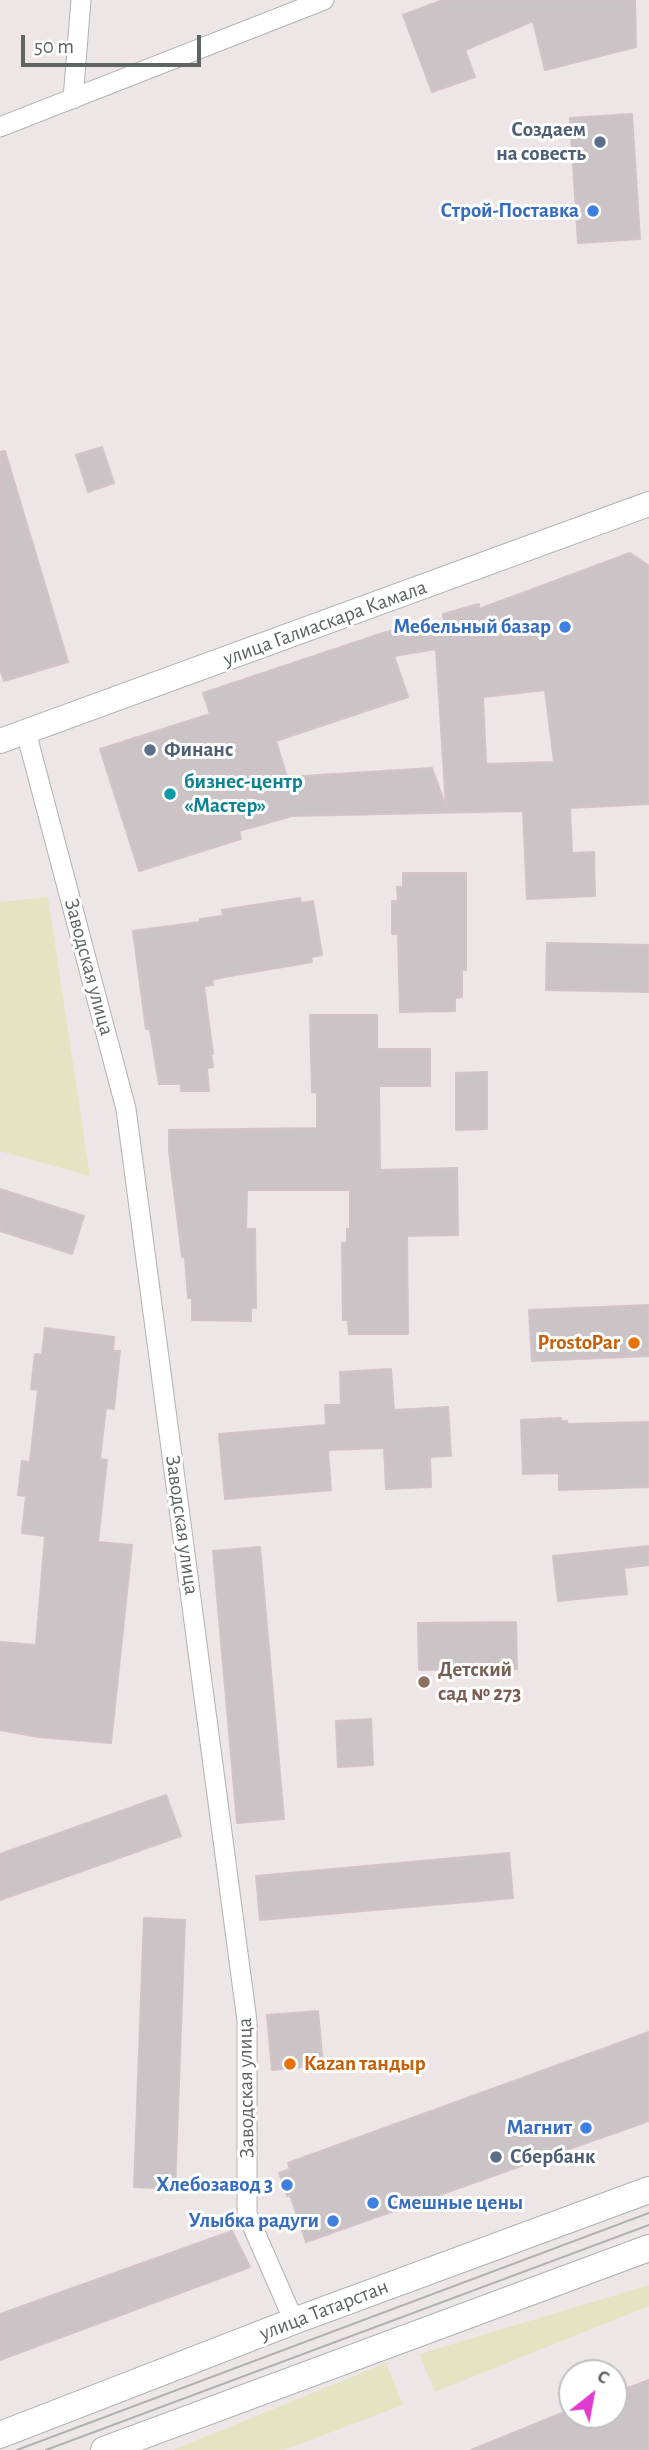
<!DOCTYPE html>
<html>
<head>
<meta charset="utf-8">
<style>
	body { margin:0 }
	#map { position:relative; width:649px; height:2450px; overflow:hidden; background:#eee5e7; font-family:"Alegreya Sans",sans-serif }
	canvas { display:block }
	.north { position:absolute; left:558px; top:2359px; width:70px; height:70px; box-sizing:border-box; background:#fff; border:2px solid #bec1c0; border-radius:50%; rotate:31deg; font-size:19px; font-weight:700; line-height:28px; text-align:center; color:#5d6461 }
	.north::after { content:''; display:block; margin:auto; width:24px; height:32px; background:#e039d0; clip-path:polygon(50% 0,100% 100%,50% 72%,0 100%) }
	.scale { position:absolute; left:21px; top:35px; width:180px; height:32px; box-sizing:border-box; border:4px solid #5d6461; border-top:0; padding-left:9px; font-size:21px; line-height:24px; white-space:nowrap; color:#5d6461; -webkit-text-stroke:5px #fff; paint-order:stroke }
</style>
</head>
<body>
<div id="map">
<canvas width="649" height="2450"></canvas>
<div class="north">С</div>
<div class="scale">50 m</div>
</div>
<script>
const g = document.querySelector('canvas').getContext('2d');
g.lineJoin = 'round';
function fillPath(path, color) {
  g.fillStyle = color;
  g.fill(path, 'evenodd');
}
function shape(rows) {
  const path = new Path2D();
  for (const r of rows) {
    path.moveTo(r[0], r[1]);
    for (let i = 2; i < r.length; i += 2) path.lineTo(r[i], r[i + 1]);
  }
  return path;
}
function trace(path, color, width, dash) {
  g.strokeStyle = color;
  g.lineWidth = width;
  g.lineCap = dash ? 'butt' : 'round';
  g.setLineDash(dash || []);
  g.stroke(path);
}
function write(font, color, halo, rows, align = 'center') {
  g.font = font + ' "Alegreya Sans",sans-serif';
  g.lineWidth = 6;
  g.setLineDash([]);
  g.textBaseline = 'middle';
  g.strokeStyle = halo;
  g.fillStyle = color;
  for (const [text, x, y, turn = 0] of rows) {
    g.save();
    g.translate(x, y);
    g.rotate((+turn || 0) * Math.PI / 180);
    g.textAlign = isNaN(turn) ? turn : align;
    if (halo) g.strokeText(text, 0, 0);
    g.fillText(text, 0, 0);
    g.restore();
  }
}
const green = shape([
	[48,897,90,1176,0,1151,0,902],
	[649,2285,649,2306,435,2392,419,2354],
	[386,2363,403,2405,284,2450,173,2450]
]);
const building = shape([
	[443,0,635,0,636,47,545,70,533,21,465,50,475,77,432,92,403,15,443,0],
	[632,114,640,239,578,243,570,118,632,114],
	[102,447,114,483,88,492,76,455,102,447],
	[5,451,68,662,4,681,0,669,0,452,5,451],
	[630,553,649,566,649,804,570,808,572,853,594,852,595,896,527,899,523,811,292,816,239,831,241,839,139,871,100,749,210,714,203,693,386,632,444,622,443,614,479,604,479,609,630,553],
	[436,649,446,807,432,768,287,777,276,741,408,697,394,656,436,649],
	[545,690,554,762,486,764,483,697,545,690],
	[403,873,466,873,466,970,462,970,462,997,455,998,455,1011,400,1012,398,934,392,934,392,901,398,901,397,887,403,887,403,873],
	[300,898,301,903,313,901,322,955,311,957,312,962,224,977,212,980,213,985,204,986,213,1054,211,1054,213,1067,207,1068,209,1091,181,1091,181,1084,159,1084,150,1029,146,1029,133,931,200,922,200,919,223,916,222,910,300,898],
	[547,943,649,945,649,992,546,990,547,943],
	[310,1015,377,1015,377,1049,430,1049,430,1086,379,1086,380,1170,457,1168,458,1235,407,1236,408,1334,349,1334,348,1320,343,1320,342,1243,347,1243,347,1229,350,1229,350,1190,247,1190,246,1229,255,1229,256,1308,251,1308,251,1321,192,1320,192,1298,188,1298,185,1257,182,1257,169,1151,169,1130,317,1128,317,1093,312,1092,310,1015],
	[487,1072,487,1129,456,1130,456,1073,487,1072],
	[0,1189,84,1216,72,1254,0,1231,0,1189],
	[649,1305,649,1356,532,1361,529,1310,649,1305],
	[45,1328,114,1337,113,1351,120,1351,114,1409,106,1408,100,1459,107,1460,98,1542,132,1545,111,1743,38,1737,0,1730,0,1642,36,1645,45,1536,22,1533,26,1496,18,1495,22,1461,30,1462,38,1390,31,1389,35,1354,42,1355,45,1328],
	[391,1369,394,1410,448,1407,451,1456,430,1457,431,1487,386,1489,384,1448,328,1450,331,1490,225,1499,219,1434,326,1425,325,1405,341,1405,340,1372,391,1369],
	[561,1418,561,1421,567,1421,568,1424,649,1422,649,1487,559,1490,559,1473,523,1474,521,1420,561,1418],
	[649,1546,649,1565,624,1568,627,1594,558,1601,553,1556,649,1546],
	[260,1547,284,1819,237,1823,213,1551,260,1547],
	[516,1622,517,1669,419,1670,418,1623,516,1622],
	[371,1719,373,1765,338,1767,336,1721,371,1719],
	[166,1795,181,1836,0,1900,0,1854,166,1795],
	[509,1853,513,1898,260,1920,256,1876,509,1853],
	[144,1918,185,1920,175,2189,134,2187,144,1918],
	[318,2011,323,2065,272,2070,267,2015,318,2011],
	[649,2032,649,2121,306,2242,290,2195,287,2196,279,2173,290,2169,288,2163,649,2032],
	[232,2231,250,2267,0,2360,0,2314,232,2231],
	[649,2380,649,2450,471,2450,572,2409,572,2415,614,2415,614,2393,649,2380]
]);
const minor = shape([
	[73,99,81,0],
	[0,127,324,0],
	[26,732,126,1109,247,2021,247,2214,294,2321]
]);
const tertiary = shape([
	[0,741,649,504]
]);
const secondary = shape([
	[0,2435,294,2321,649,2190],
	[104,2450,649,2248]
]);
const tram = shape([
	[17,2450,649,2213],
	[46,2450,649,2225]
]);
const markers = [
	[600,142,7,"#5c6f8a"],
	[593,211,7,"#3f7fe0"],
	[565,627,7,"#3f7fe0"],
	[150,750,7,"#5c6f8a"],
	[170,794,7,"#0f9aa8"],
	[634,1343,7,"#e8710a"],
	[424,1682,7,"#8d6e63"],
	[290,2064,7,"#e8710a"],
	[586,2128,7,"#3f7fe0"],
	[496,2157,7,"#5c6f8a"],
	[287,2185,7,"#3f7fe0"],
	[373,2203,7,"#3f7fe0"],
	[333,2221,7,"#3f7fe0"]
];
const serviceNames = [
	["Создаем",586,130,"right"],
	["на совесть",586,154,"right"],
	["Финанс",164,750],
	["Сбербанк",510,2157]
];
const shopNames = [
	["Строй-Поставка",579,211],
	["Мебельный базар",551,627],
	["Магнит",572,2128],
	["Хлебозавод 3",273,2185],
	["Смешные цены",387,2203,"left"],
	["Улыбка радуги",319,2221]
];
const streetNames = [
	["улица Галиаскара Камала",325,623,-20],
	["Заводская улица",89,967,75],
	["Заводская улица",182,1525,82],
	["Заводская улица",246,2088,-91],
	["улица Татарстан",324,2310,-21]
];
const cultureNames = [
	["бизнес-центр",184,782],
	["«Мастер»",184,806]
];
const foodNames = [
	["ProstoPar",620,1343],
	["Kazan тандыр",304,2064,"left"]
];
const educationNames = [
	["Детский",438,1670],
	["сад № 273",438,1694]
];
fillPath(green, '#e4e4c3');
fillPath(building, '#ccc3c6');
trace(building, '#d3c3c8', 2);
trace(minor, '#aeb4b2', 21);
trace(tertiary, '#aeb4b2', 26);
trace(secondary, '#adb4b2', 28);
trace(minor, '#fff', 19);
trace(tertiary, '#fff', 24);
trace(secondary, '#fff', 26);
trace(tram, '#afb0b0', 2);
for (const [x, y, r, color] of markers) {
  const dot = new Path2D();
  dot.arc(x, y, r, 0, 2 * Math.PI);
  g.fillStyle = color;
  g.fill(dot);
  trace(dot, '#fff', 2.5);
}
write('bold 21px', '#4e5e75', '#fff', serviceNames, 'left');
write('bold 21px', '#366cbe', '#fff', shopNames, 'right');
write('21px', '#5d6461', '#fff', streetNames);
write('bold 21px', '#0d838f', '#fff', cultureNames, 'left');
write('bold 21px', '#c56008', '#fff', foodNames, 'right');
write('bold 21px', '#785e54', '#fff', educationNames, 'left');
</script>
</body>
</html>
